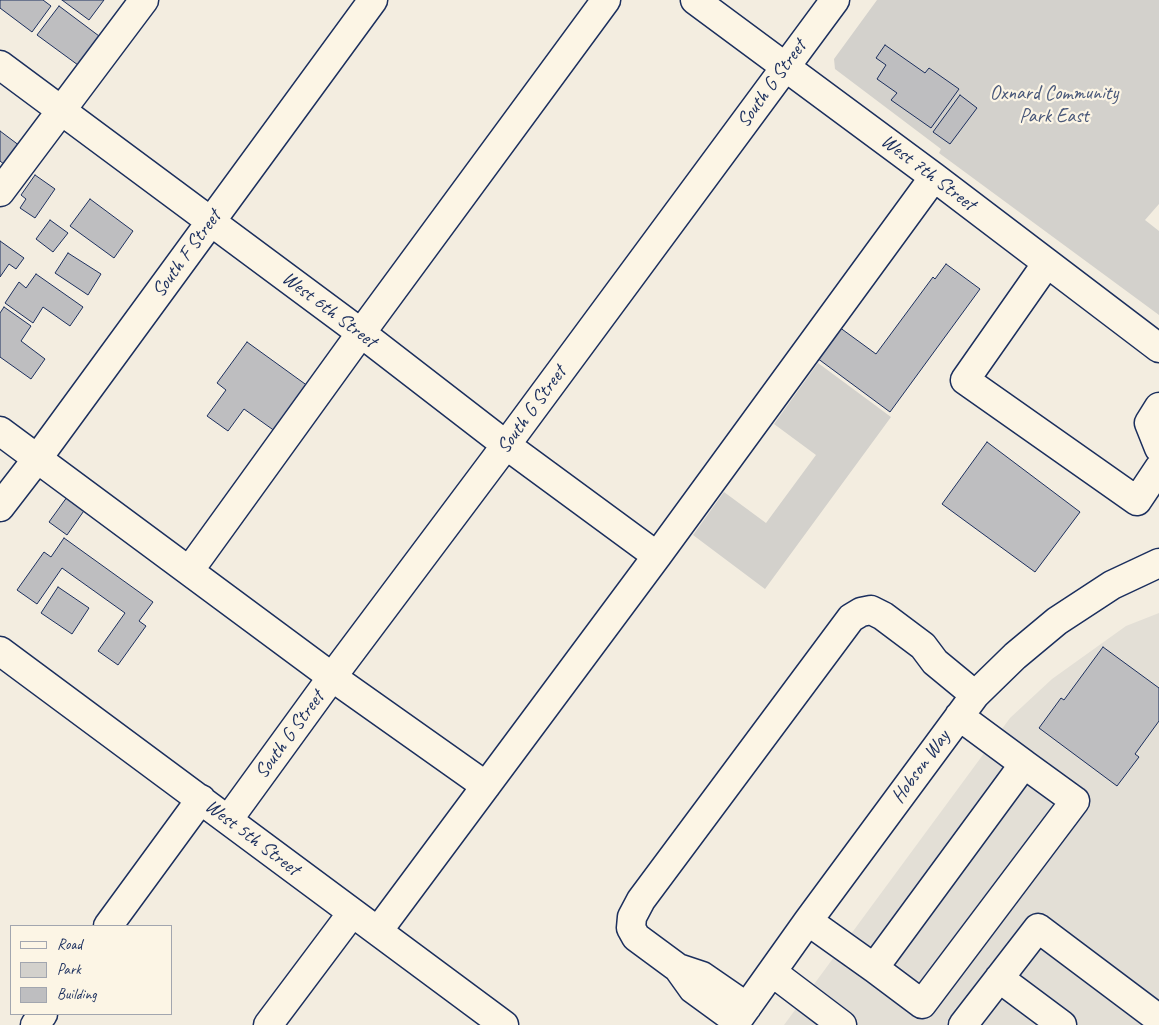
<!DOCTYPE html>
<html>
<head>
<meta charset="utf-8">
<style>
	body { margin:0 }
	#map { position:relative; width:1159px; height:1025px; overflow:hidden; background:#f3ede0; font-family:Caveat,sans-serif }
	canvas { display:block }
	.legend { position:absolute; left:10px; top:925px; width:162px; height:90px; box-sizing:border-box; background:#fcf5e5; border:1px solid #a2a6af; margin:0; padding:6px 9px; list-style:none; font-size:15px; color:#1b2f5e }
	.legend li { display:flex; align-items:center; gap:10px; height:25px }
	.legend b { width:25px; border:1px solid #a2a6af }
</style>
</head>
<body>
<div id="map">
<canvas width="1159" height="1025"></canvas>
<ul class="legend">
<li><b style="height:6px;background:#fcf5e5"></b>Road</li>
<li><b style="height:14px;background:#d3d1cc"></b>Park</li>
<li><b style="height:14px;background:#bebec0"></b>Building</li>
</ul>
</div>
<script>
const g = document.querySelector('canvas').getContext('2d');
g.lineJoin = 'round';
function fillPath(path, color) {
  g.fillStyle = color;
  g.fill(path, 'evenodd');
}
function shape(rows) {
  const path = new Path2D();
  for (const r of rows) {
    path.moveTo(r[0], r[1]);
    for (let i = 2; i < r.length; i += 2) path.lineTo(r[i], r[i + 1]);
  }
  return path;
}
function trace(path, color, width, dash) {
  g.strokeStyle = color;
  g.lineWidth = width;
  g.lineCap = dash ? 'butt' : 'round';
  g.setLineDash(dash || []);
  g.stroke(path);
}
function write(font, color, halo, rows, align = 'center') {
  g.font = font + ' Caveat,sans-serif';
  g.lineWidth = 4.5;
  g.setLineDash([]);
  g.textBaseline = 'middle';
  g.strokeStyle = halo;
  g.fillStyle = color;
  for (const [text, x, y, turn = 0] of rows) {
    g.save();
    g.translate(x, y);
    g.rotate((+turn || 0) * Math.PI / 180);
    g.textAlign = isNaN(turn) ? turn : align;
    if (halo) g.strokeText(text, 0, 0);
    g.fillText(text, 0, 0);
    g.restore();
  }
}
const built = shape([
	[1159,613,1159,1025,784,1025,1010,718,1052,679,1126,626]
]);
const green = shape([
	[877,0,1159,0,1159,204,1145,220,1159,231,1159,315,939,153,941,149,835,69,834,59],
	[818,363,891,417,765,589,693,535,724,492,766,523,816,455,774,424]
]);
const building = shape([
	[0,0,43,0,51,6,32,32,0,8,0,0],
	[62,0,104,0,89,20,62,0],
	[59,6,99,36,78,65,37,35,59,6],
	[885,45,925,73,929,68,959,89,931,128,891,100,897,93,877,79,886,65,876,58,885,45],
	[960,95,977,108,950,144,933,132,960,95],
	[0,131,24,149,9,168,0,161,0,131],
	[35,175,55,189,35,218,20,208,26,199,21,195,35,175],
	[90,199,133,231,114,258,70,226,90,199],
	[50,220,68,233,53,252,36,239,50,220],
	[0,241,24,258,16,269,9,264,0,277,0,241],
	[68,253,101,274,88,295,55,273,68,253],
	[946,264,980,289,890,412,817,358,839,327,876,354,933,277,935,279,946,264],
	[36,274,83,307,70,326,43,307,33,323,5,303,19,282,26,288,36,274],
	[4,307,31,326,21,341,45,359,31,379,0,357,0,313,4,307],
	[247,342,312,389,279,434,244,409,228,431,207,416,226,390,217,383,247,342],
	[987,442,1080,512,1035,572,942,504,987,442],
	[70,493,88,505,67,535,49,522,70,493],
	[64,538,153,602,139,621,146,626,118,665,98,651,125,613,62,568,37,604,17,590,44,552,51,557,64,538],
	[58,587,89,608,72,634,41,613,58,587],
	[1103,647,1159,688,1159,721,1135,754,1139,757,1117,786,1039,728,1061,698,1064,700,1103,647]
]);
const minor = shape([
	[695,0,934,177,1159,348],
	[0,65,361,333,506,445,657,556],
	[0,192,144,0],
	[1047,263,965,380,1137,501,1159,468],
	[1159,407,1149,423,1159,448],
	[0,431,332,677,486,786],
	[0,507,37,459,373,0],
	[189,571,361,333,606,0],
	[0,651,504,1025],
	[228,820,332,677,506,445,835,0],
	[808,921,874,968,1024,764,959,716],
	[108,926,201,799],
	[378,931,657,556,934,177],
	[678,968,636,937,631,928,632,917,641,900,851,618,861,612,871,610,883,616,923,646,935,662,975,695],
	[874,968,922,1004,1075,801,1024,764],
	[772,972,842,1025],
	[999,978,1062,1025],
	[737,1021,693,989,678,968,702,976,747,1007],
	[35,1025,43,1014],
	[268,1025,352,913],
	[734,1025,808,921,975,695,1015,656,1057,621,1112,585,1159,563],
	[963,1025,1038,928,1159,1019]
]);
const streetNames = [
	["South G Street",772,84,-54],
	["West 7th Street",928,173,37],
	["South F Street",187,254,-54],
	["West 6th Street",329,310,37],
	["South G Street",532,410,-54],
	["South G Street",290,735,-54],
	["Hobson Way",921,767,-54],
	["West 5th Street",252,838,37]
];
const parkNames = [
	["Oxnard Community",1054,94],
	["Park East",1054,117]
];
fillPath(built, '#e3dfd6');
fillPath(green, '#d3d1cc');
fillPath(building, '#bebec0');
trace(building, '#1b2f5e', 1);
trace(minor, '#1b2f5e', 31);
trace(minor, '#fcf5e5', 28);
write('20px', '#1b2f5e', '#fcf5e5', streetNames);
write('20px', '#49587a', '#fcf5e5', parkNames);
</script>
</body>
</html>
